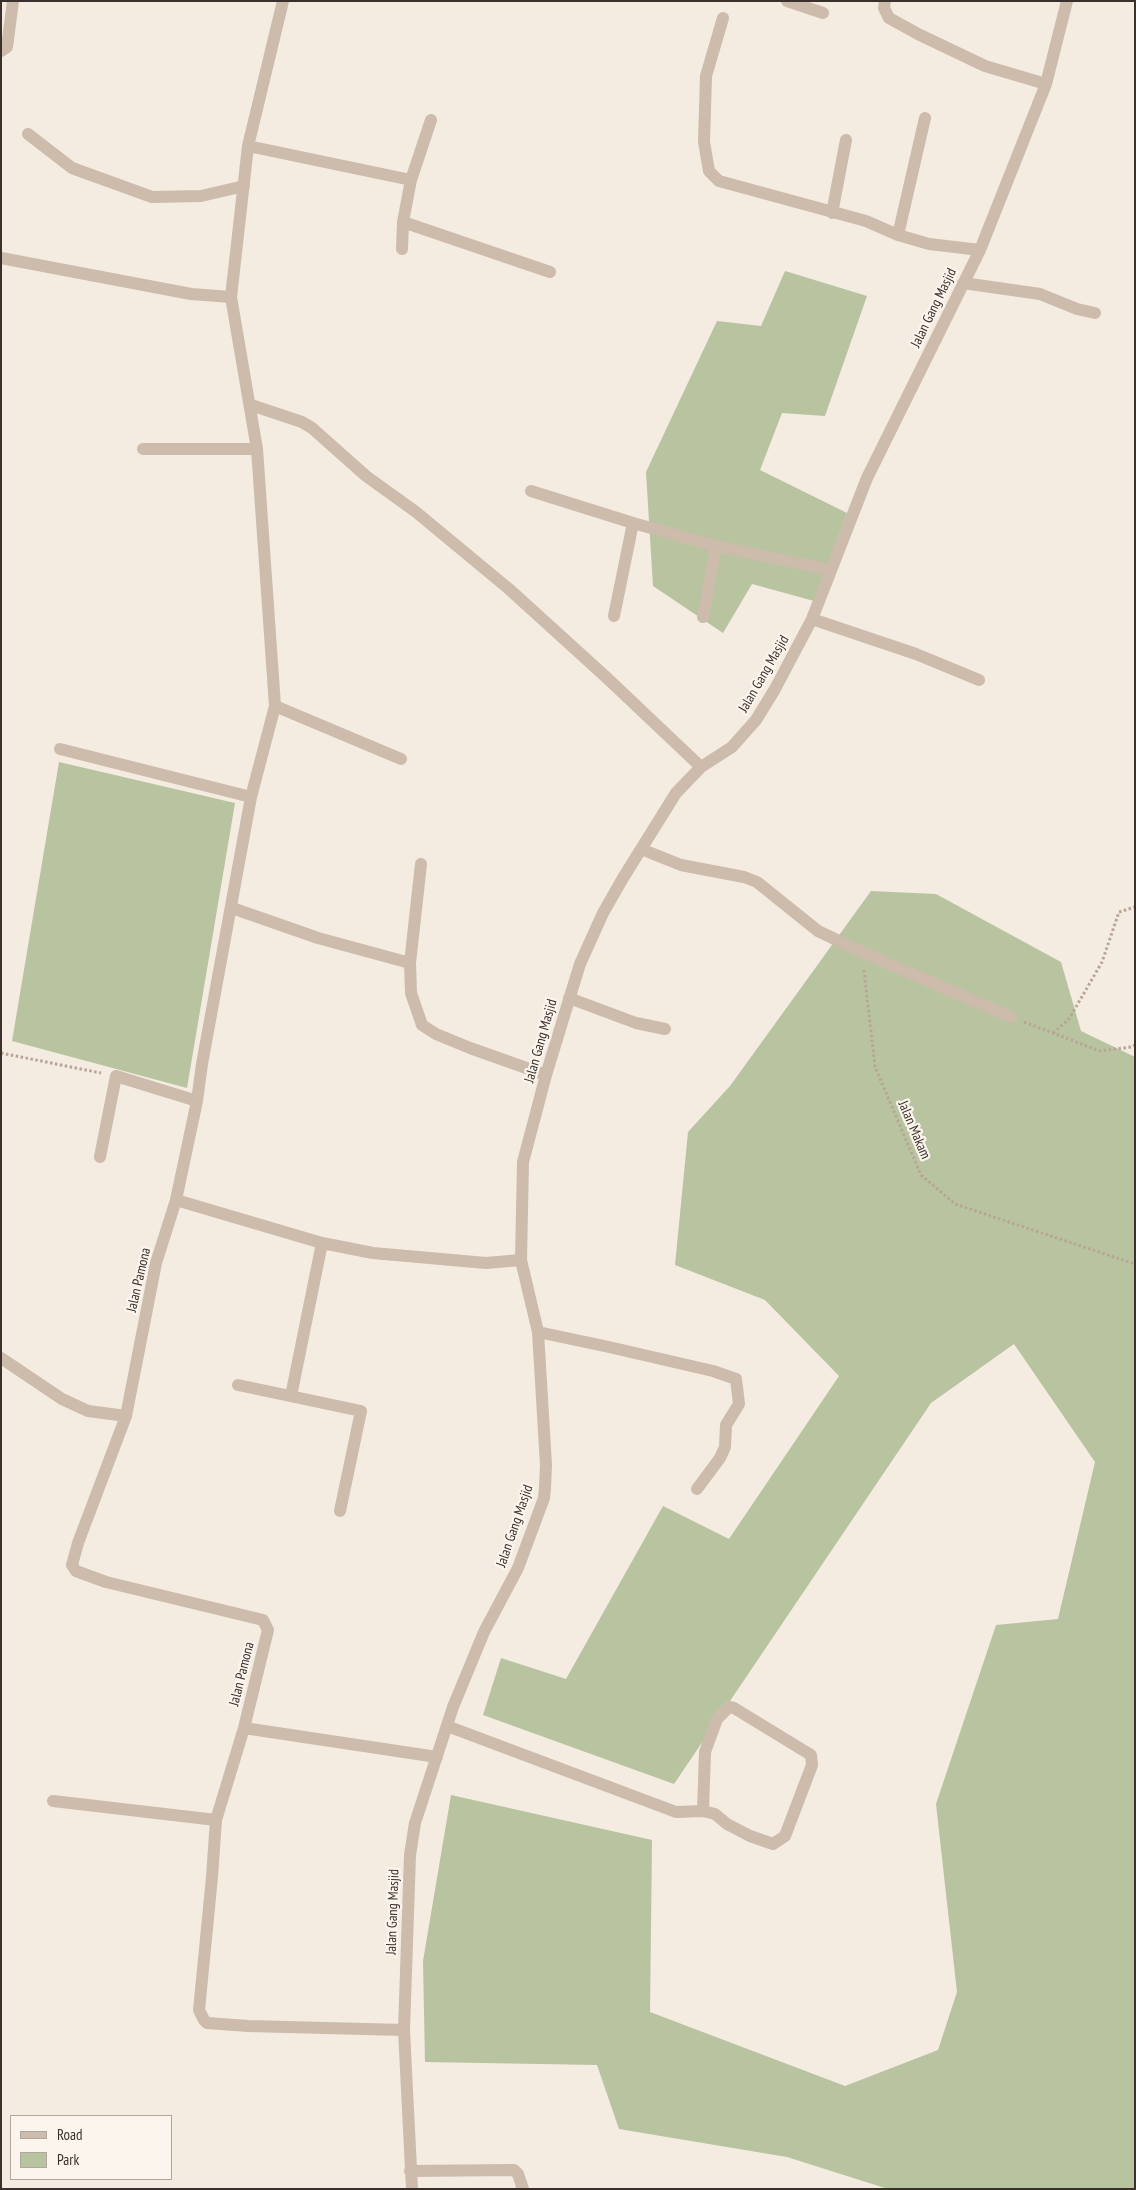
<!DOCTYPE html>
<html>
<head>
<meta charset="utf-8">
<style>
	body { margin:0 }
	#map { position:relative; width:1136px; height:2190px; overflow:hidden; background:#f4ebe1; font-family:"PT Sans Narrow",sans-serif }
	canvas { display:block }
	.frame { position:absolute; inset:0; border:2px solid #3b302b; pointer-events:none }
	.legend { position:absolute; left:10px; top:2115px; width:162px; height:65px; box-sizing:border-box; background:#fbf5ee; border:1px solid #aea6a0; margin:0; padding:6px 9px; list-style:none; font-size:15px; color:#3b302b }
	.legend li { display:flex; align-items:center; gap:10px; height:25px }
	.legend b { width:25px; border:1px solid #aea6a0 }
</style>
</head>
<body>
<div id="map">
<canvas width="1136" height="2190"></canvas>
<div class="frame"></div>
<ul class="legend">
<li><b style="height:6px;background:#cdbbac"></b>Road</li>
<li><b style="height:14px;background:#b8c4a0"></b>Park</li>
</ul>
</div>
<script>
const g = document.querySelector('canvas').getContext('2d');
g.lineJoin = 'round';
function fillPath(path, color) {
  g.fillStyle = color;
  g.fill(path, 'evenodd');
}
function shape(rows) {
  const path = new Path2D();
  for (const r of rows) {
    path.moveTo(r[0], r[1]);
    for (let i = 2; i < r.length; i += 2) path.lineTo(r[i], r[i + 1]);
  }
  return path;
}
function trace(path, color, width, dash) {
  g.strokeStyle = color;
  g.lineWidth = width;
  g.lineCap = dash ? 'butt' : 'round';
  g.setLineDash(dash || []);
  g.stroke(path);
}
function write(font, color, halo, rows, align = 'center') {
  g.font = font + ' "PT Sans Narrow",sans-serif';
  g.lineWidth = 4.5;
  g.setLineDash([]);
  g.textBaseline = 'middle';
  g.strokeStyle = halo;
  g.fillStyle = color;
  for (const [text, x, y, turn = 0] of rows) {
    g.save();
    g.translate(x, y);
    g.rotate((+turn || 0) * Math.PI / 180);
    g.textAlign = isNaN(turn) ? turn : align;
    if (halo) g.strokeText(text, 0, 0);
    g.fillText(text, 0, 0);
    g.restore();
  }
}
const green = shape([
	[785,271,867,296,825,416,782,413,760,470,847,513,814,601,752,584,723,633,653,586,646,472,717,321,761,326],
	[59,762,235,803,187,1088,12,1041],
	[871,891,936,894,1061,962,1081,1031,1135,1057,1135,2189,888,2189,787,2157,619,2129,597,2065,425,2062,423,1961,451,1795,652,1840,650,2012,845,2086,938,2050,957,1992,936,1804,996,1625,1058,1619,1095,1462,1014,1344,931,1403,674,1784,483,1715,501,1658,566,1679,663,1506,729,1539,839,1376,765,1300,675,1265,688,1132,730,1086]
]);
const path = shape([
	[864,970,875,1067,921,1175,955,1204,1135,1264],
	[1024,1022,1100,1051,1131,1047,1135,1045],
	[1053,1033,1069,1019,1102,962,1119,912,1135,907],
	[1,1053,101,1073]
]);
const minor = shape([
	[283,1,248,146,231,297,257,449,275,706,251,797,202,1064,197,1101,176,1200,156,1263,126,1416,78,1543,72,1565,76,1571,106,1582,263,1620,268,1630,244,1728,216,1820,212,1877,199,2010,204,2020,207,2023,248,2026,404,2030],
	[787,1,823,13],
	[885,1,884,8,889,18,918,34,985,66,1046,84],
	[723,18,706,76,704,142,709,171,719,181,866,221,898,235,929,244,980,250],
	[1,51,7,47,13,1],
	[28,134,72,168,152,197,201,196,244,186],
	[248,146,411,180],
	[832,213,846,140],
	[403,222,550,272],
	[898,235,925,118],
	[402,249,403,222,411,180,431,120],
	[1,258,191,294,231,297],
	[963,283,1040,294,1077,309,1095,313],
	[251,405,302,422,312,428,366,476,416,512,509,589,607,678,701,767],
	[143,449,257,449],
	[531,491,633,523,716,546,831,570],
	[614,616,633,523],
	[703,617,716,546],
	[812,619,916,654,979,680],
	[275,706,401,759],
	[60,749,251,797],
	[641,849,681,865,744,877,757,882,818,931,862,952,1011,1017],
	[232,908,318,938,410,963,411,993,422,1025,436,1034,470,1048,546,1075],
	[410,963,421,864],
	[569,998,636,1023,665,1029],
	[100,1157,116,1076,197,1101],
	[176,1200,322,1243,373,1253,486,1263,521,1260],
	[538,1332,609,1347,713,1371,736,1379,739,1404,726,1425,725,1447,720,1458,697,1489],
	[1,1358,62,1399,88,1411,126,1416],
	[238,1385,361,1411,340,1511],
	[291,1396,322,1243],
	[447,1726,676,1812,703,1811,715,1814,727,1824,750,1836,773,1844,785,1836,812,1765,811,1755,734,1708,729,1707,717,1719,705,1752,703,1811],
	[244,1728,437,1757],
	[53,1801,216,1820],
	[410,2171,514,2170,518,2174,523,2189],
	[412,2189,404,2030,410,1855,415,1823,453,1707,484,1632,518,1568,544,1498,545,1488,546,1465,538,1332,521,1260,523,1162,546,1075,580,964,603,913,623,878,676,793,701,767,732,747,756,720,775,689,812,619,867,478,980,250,1046,84,1067,1]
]);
const streetNames = [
	["Jalan Gang Masjid",934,308,-64],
	["Jalan Gang Masjid",764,674,-60],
	["Jalan Gang Masjid",541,1041,-74],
	["Jalan Makam",914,1130,67],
	["Jalan Pamona",139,1280,-77],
	["Jalan Gang Masjid",515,1526,-71],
	["Jalan Pamona",242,1674,-76],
	["Jalan Gang Masjid",393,1912,-88]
];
fillPath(green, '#b8c4a0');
trace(path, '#b9a596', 3, [2.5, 2.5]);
trace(minor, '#cdbbac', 12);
write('14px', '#3b302b', '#fbf5ee', streetNames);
</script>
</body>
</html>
